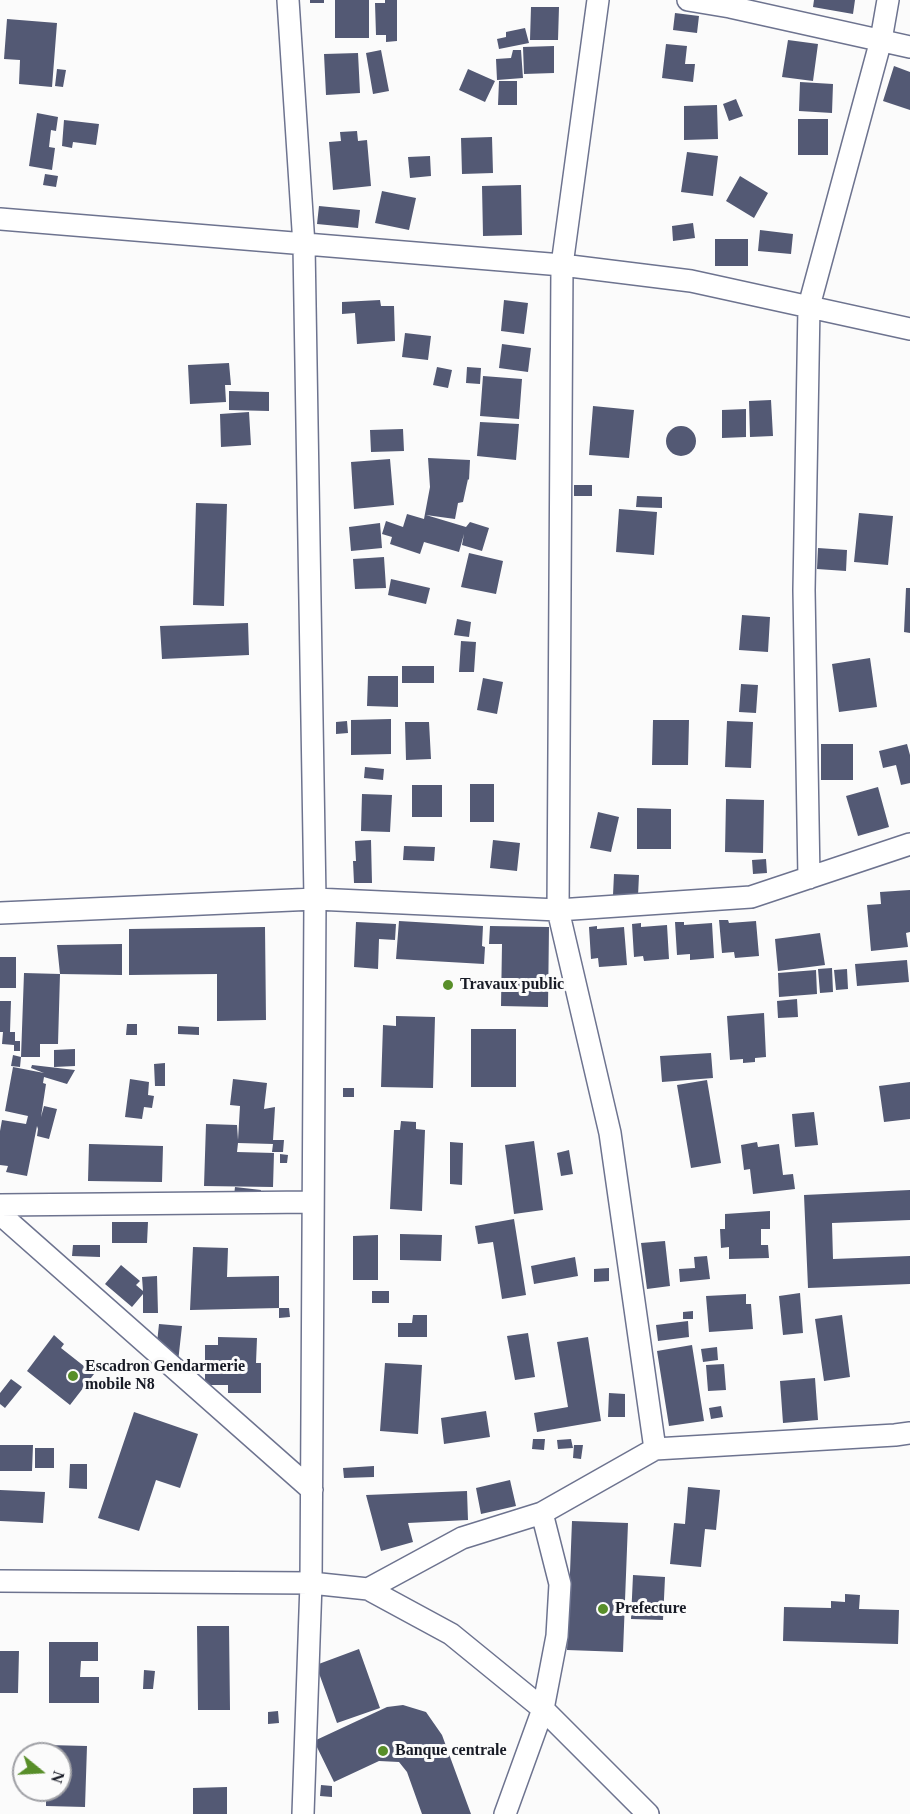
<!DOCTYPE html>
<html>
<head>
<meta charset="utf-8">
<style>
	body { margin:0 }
	#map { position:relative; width:910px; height:1814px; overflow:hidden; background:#fbfbfb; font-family:"Times New Roman",serif }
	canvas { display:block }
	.north { position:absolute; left:12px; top:1742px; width:60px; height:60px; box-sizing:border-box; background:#fbfbfb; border:2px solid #a0a1a6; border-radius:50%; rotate:108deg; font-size:16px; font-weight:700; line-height:24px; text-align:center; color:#181b26 }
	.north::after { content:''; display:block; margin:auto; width:21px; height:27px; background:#588e29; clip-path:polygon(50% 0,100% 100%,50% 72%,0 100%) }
</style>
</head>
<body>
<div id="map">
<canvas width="910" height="1814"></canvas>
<div class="north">N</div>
</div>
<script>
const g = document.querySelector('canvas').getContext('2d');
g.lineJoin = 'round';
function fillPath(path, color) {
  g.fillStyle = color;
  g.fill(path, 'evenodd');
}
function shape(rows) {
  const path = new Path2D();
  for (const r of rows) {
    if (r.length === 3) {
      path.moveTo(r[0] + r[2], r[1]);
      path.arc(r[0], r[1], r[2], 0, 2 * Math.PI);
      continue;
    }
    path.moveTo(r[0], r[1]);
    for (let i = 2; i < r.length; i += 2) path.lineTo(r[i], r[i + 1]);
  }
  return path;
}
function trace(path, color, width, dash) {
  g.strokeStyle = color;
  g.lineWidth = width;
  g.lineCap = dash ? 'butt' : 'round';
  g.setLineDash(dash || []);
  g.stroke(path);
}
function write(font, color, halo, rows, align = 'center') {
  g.font = font + ' "Times New Roman",serif';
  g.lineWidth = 6;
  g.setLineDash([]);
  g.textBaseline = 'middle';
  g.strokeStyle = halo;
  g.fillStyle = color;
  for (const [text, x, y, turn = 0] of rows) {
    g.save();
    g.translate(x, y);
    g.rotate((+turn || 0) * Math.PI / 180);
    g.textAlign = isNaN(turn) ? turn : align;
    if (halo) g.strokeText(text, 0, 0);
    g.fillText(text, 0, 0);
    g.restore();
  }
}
const building = shape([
	[310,0,324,0,324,3,310,3],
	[335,0,369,0,369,38,335,38],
	[385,0,397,0,397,41,386,42,386,35,376,35,375,3,385,3],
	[814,0,855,0,853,14,813,7],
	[531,7,559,7,558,40,530,40],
	[675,13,699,16,697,33,673,30],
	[7,19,57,23,52,87,19,84,20,60,4,59],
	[525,28,529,43,499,49,497,39,506,37,506,32],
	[788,40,818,44,813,81,782,77],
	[666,44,687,46,685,64,695,64,693,82,662,78],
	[554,46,554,73,524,74,523,47],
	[381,50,389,91,373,94,366,53],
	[513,50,521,50,523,78,497,80,496,59,511,58],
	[358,53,360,93,326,95,324,54],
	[894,66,910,72,910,110,883,101],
	[57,69,66,70,63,87,55,86],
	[468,69,495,81,485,102,459,90],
	[499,81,517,81,517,105,498,105],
	[800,82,833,84,832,113,799,111],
	[736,99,743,116,729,121,723,104],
	[717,105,718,139,684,140,684,106],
	[37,113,58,117,56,131,51,130,49,147,55,148,52,170,29,166],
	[798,119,828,119,828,155,798,155],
	[64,120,99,124,96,145,73,142,72,148,62,146],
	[357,131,358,141,367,140,371,186,333,190,329,142,341,141,340,132],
	[492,137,493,173,462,174,461,138],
	[687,152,718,156,713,196,681,192],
	[430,156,431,176,410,178,408,157],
	[45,174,58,176,56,187,43,185],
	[740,176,768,193,754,218,726,201],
	[521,185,522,235,483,236,482,186],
	[382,191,416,198,409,230,375,223],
	[319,206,360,210,358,228,317,224],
	[693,223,695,238,673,241,672,226],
	[760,230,793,234,791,254,758,251],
	[715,239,748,239,748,266,715,266],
	[380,300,381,306,394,306,395,341,357,344,355,313,342,314,342,302],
	[504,300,528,303,524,334,501,331],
	[405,333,431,336,428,360,402,357],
	[502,344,531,348,528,372,499,368],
	[229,363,231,385,225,385,226,402,190,404,188,365],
	[437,367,452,370,448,388,433,385],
	[467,367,481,368,480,384,466,383],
	[483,376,522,379,519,419,480,416],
	[229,391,269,392,269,411,229,410],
	[771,400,773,436,750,437,749,401],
	[593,406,634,410,629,458,589,455],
	[746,409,746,437,722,438,722,410],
	[249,412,251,445,221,447,220,414],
	[480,422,519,424,516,460,477,456],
	[681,441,15],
	[403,429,404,451,371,452,370,430],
	[428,458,470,460,469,480,468,479,463,502,458,503,455,519,426,515,466,527,470,522,489,528,482,551,462,545,464,534,459,552,424,542,420,554,390,544,392,537,382,534,386,521,403,527,407,514,424,519,430,487],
	[390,459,394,505,354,509,351,462],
	[574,485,592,485,592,496,574,496],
	[637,496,662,497,662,508,636,507],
	[196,503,227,504,224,606,193,605],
	[619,509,657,512,654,555,616,552],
	[859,513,893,516,888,565,854,562],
	[380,523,382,548,351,551,349,527],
	[818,548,847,550,846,571,817,569],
	[469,553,503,561,496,594,461,587],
	[384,557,386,588,355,589,353,559],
	[391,579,430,588,426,604,388,595],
	[906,588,910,588,910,633,904,632],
	[742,615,770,617,768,652,739,650],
	[457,619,471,622,469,637,454,635],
	[248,623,249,655,162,659,160,626],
	[461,641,476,642,474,672,459,672],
	[870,658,877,707,839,712,832,664],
	[402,666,434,666,434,683,402,683],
	[368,676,398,676,398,707,367,706],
	[483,678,503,682,497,714,477,710],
	[741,684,758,685,756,713,739,712],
	[391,719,391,754,351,755,351,720],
	[653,720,689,720,688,765,652,765],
	[347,721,348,733,336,734,336,722],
	[727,721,753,722,751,768,725,767],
	[405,722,429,722,431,759,406,760],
	[821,744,853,744,853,780,821,780],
	[907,744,910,755,910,783,901,785,896,765,883,768,879,751],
	[365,767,384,769,383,780,364,778],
	[470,784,494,784,494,822,470,822],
	[412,785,442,785,442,817,412,817],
	[878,787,889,827,858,836,846,796],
	[362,794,392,795,390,832,361,831],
	[726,799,764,800,763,853,725,852],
	[637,808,671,809,671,849,637,849],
	[598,812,619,817,611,852,590,848],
	[371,840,372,883,354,883,353,861,356,861,355,841],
	[493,840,520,843,517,871,490,868],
	[404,846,435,847,434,861,403,860],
	[766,859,767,873,753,874,752,860],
	[614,874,639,875,638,896,613,895],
	[910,890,910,932,906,933,908,947,871,951,867,905,881,904,880,892],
	[719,920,728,920,729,923,756,921,759,956,735,958,734,952,722,953],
	[399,921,483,926,482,946,485,947,484,964,396,959],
	[356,922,396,924,395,940,379,939,378,969,354,967],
	[675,922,684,922,684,925,712,923,714,958,690,960,690,954,677,955],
	[641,923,641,927,667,925,669,959,644,961,643,956,634,957,632,924],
	[490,926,549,927,548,1007,501,1006,502,944,489,944],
	[597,926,597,929,624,927,627,965,599,967,598,958,591,959,589,927],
	[265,927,266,1020,217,1021,217,974,129,975,129,929],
	[820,933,825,965,778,971,775,939],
	[122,944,122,975,60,974,58,1044,40,1044,40,1057,21,1057,24,973,60,974,57,945],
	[0,957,16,957,16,988,0,988],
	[907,960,909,982,857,986,855,964],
	[832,968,833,992,820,993,818,969],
	[847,969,848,989,836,990,834,970],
	[816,970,817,994,779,997,778,973],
	[797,999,798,1017,778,1018,777,1001],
	[0,1001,11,1001,10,1032,15,1032,15,1041,20,1041,20,1051,14,1051,14,1045,2,1044,3,1032,0,1032],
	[764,1013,766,1057,755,1058,755,1062,743,1063,743,1059,730,1060,727,1016],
	[396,1016,435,1017,433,1088,381,1087,383,1025,396,1026],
	[127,1024,137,1024,137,1035,126,1035],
	[178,1026,199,1027,199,1035,178,1034],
	[471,1029,516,1029,516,1087,471,1087],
	[75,1049,75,1066,54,1067,54,1050],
	[711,1053,713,1078,662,1082,660,1056],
	[13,1055,21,1057,20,1067,11,1066],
	[165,1063,165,1086,155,1086,154,1064],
	[32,1065,75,1070,67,1084,44,1077,43,1083,46,1084,41,1117,44,1106,57,1109,49,1139,37,1136,38,1129,37,1126,27,1176,6,1172,8,1166,0,1165,0,1131,2,1120,26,1124,28,1116,5,1111,13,1067,44,1073,31,1068],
	[130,1079,149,1082,148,1095,154,1096,152,1108,144,1107,142,1119,125,1117],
	[233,1079,267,1083,264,1109,275,1107,273,1140,284,1140,283,1152,272,1152,273,1144,238,1143,237,1152,274,1153,273,1187,204,1186,206,1124,237,1125,238,1140,240,1106,230,1105],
	[707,1080,721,1163,691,1168,677,1085],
	[910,1082,910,1119,884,1122,879,1086],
	[343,1088,354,1088,354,1097,343,1097],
	[814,1112,818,1145,795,1147,792,1114],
	[401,1121,416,1122,416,1129,425,1130,422,1211,390,1209,394,1130,400,1130],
	[534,1141,543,1210,514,1214,505,1145],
	[450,1142,463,1143,462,1185,450,1184],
	[757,1142,758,1147,779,1144,783,1175,793,1174,795,1189,753,1194,750,1169,744,1170,741,1145],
	[89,1144,163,1146,162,1182,88,1181],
	[569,1150,573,1174,561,1176,557,1153],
	[280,1154,288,1155,287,1163,280,1163],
	[235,1187,261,1190,260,1198,234,1196],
	[910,1190,910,1220,832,1223,833,1259,910,1256,910,1284,808,1288,804,1195],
	[770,1211,770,1229,761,1229,761,1245,768,1245,769,1258,729,1259,729,1247,721,1248,720,1229,725,1229,725,1214],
	[514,1219,526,1295,502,1299,493,1242,478,1244,475,1226],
	[112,1222,148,1222,147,1243,112,1243],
	[400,1234,442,1235,441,1261,400,1260],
	[378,1235,378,1280,353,1280,353,1236],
	[665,1241,670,1286,647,1289,641,1243],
	[73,1245,100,1245,100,1257,72,1256],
	[193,1247,228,1248,227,1277,279,1276,279,1308,190,1310],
	[707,1256,710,1279,680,1282,679,1269,695,1268,694,1257],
	[575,1257,578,1276,534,1284,531,1266],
	[121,1265,140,1281,136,1285,143,1291,142,1277,157,1276,158,1313,143,1313,143,1294,132,1307,105,1284],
	[609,1268,609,1281,594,1282,594,1269],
	[372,1291,389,1291,389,1303,372,1303],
	[800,1293,803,1333,783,1335,779,1296],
	[746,1294,746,1304,751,1304,753,1329,709,1332,706,1296],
	[279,1308,289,1308,290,1317,279,1318],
	[693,1311,693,1319,683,1319,683,1312],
	[413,1315,427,1315,427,1337,398,1337,398,1323,412,1323],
	[842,1315,850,1377,824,1381,815,1319],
	[688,1321,689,1337,658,1341,656,1325],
	[159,1324,182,1326,178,1362,157,1343],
	[528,1333,535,1377,515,1380,507,1336],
	[54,1335,64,1344,61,1348,94,1374,70,1405,27,1371],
	[218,1337,257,1338,256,1363,261,1363,261,1393,228,1393,228,1385,205,1385,205,1368,216,1368,216,1364,205,1364,205,1345,218,1345],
	[588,1337,601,1421,537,1432,534,1413,568,1407,557,1342],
	[692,1345,704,1421,669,1426,657,1351],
	[717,1347,718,1360,703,1362,701,1349],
	[385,1363,422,1365,418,1434,380,1431],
	[724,1364,726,1390,708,1391,706,1365],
	[815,1378,818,1420,783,1423,780,1381],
	[11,1379,22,1387,5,1408,0,1404,0,1393],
	[609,1393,625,1394,625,1417,608,1417],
	[721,1406,723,1417,711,1419,709,1408],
	[486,1411,490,1437,444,1444,441,1418],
	[134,1412,198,1434,180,1488,156,1480,139,1531,98,1518],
	[533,1439,545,1439,544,1450,532,1449],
	[571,1439,573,1448,558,1449,557,1440],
	[0,1445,33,1445,32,1471,0,1471],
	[574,1445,583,1445,581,1459,573,1458],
	[35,1448,54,1448,54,1468,35,1468],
	[70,1464,87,1464,87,1489,69,1488],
	[374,1466,374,1477,344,1478,343,1468],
	[510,1480,516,1506,481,1514,476,1488],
	[688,1487,720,1490,716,1530,705,1529,701,1567,670,1564,674,1523,685,1524],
	[0,1490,45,1492,43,1523,0,1521],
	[467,1491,468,1520,408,1523,413,1542,381,1551,366,1495],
	[572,1521,628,1523,623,1652,567,1650],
	[633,1575,665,1577,663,1620,631,1619],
	[845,1594,860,1595,859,1609,899,1610,898,1644,783,1641,784,1607,831,1608,831,1601,845,1602],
	[197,1626,229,1626,230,1710,198,1710],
	[49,1642,98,1642,98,1661,81,1661,80,1677,99,1677,99,1703,49,1703],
	[359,1649,380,1708,337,1723,316,1665],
	[0,1651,19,1651,18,1693,0,1693],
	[144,1670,155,1671,153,1689,143,1689],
	[403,1705,426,1712,442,1735,471,1814,422,1814,407,1772,399,1762,379,1761,334,1782,314,1741,387,1707],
	[278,1711,279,1723,268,1724,268,1712],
	[48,1745,87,1746,85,1807,46,1806,46,1790,60,1790,60,1754,47,1754],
	[321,1785,332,1786,332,1797,320,1796],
	[227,1787,227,1814,193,1814,193,1788]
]);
const minor = shape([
	[288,0,304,245,315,899,311,1583,303,1814],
	[598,0,562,265,558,910,610,1133,655,1449],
	[688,0,730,7,910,47],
	[0,219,562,265,691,281,910,329],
	[809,878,804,590,809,306,881,40,888,0],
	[0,913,315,899,558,910,751,897,910,844],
	[0,1205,313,1202],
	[0,1214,312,1490],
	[0,1581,311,1583,368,1589,451,1634,543,1709,648,1814],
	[368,1589,462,1538,542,1513],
	[505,1814,543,1709,557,1636,560,1584,542,1513,655,1449,895,1435,910,1433]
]);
const markers = [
	[448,985,6,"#588e29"],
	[73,1376,6,"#588e29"],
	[603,1609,6,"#588e29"],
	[383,1751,6,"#588e29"]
];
const poiNames = [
	["Travaux public",460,985],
	["Escadron Gendarmerie",85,1367],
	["mobile N8",85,1385],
	["Prefecture",615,1609],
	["Banque centrale",395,1751]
];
fillPath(building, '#535974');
trace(minor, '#6d738f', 24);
trace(minor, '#fff', 21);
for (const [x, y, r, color] of markers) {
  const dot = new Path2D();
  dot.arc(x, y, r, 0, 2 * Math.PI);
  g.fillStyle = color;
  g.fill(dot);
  trace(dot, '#fbfbfb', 2);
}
write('bold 16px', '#181b26', '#fbfbfb', poiNames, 'left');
</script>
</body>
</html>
